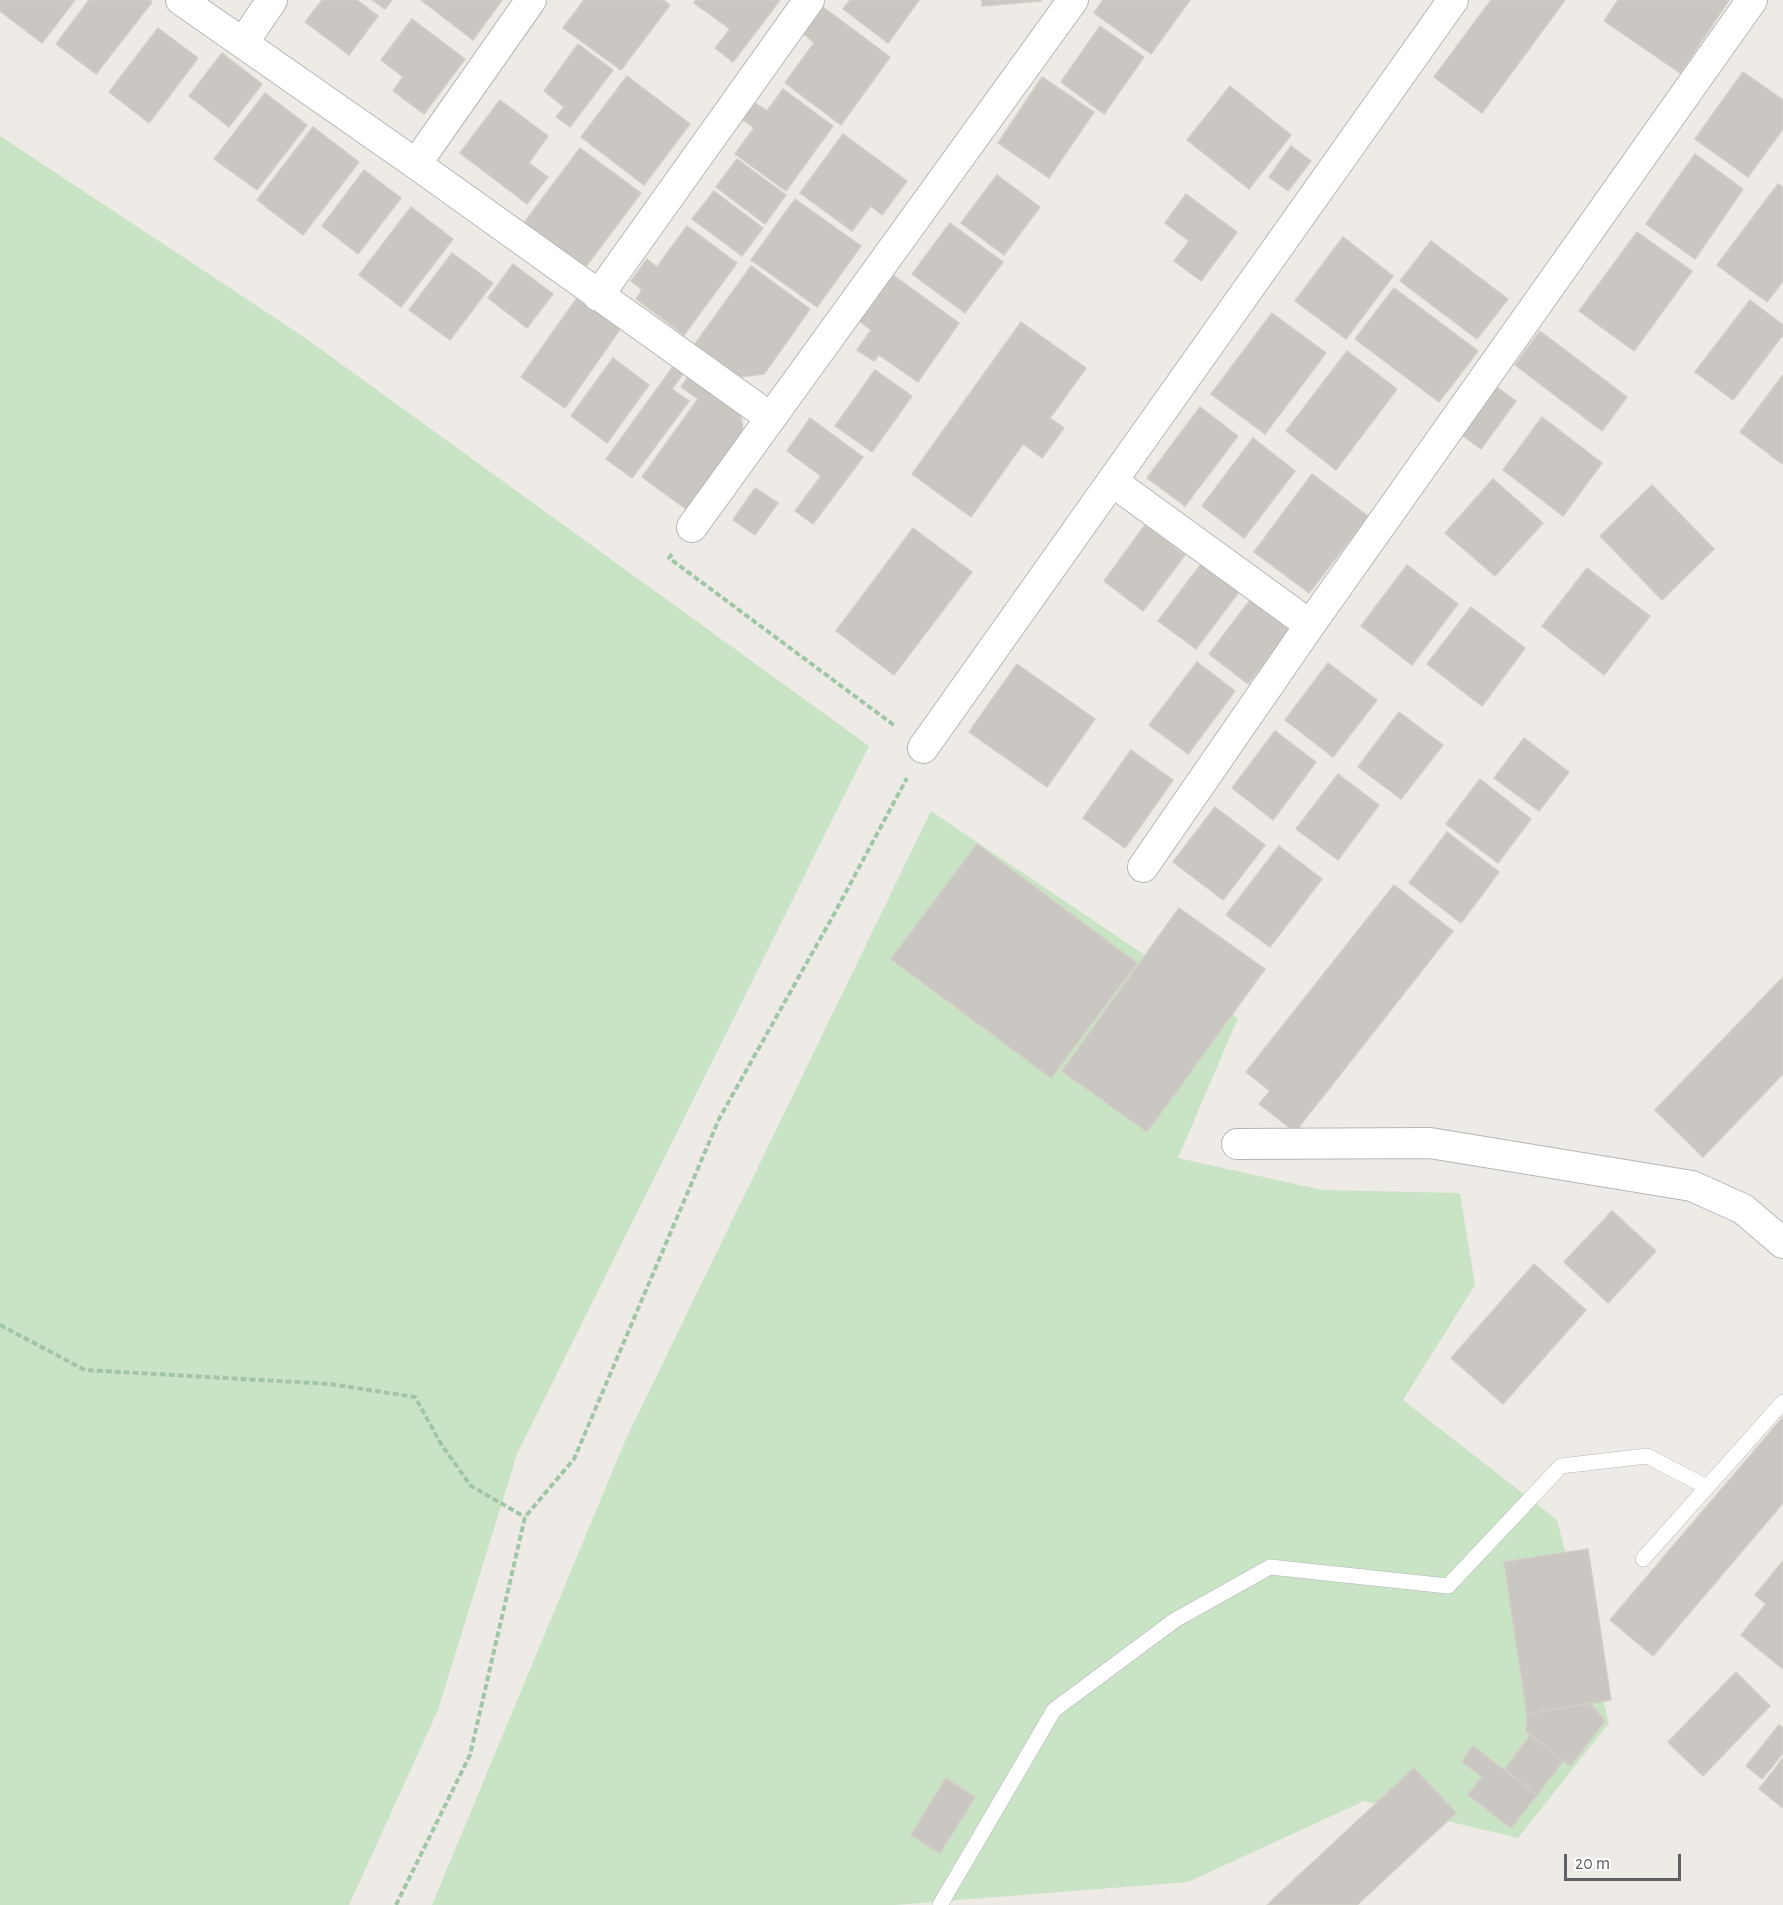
<!DOCTYPE html>
<html>
<head>
<meta charset="utf-8">
<style>
	body { margin:0 }
	#map { position:relative; width:1783px; height:1905px; overflow:hidden; background:#eeebe6; font-family:"Alegreya Sans",sans-serif }
	canvas { display:block }
	.scale { position:absolute; left:1564px; top:1854px; width:117px; height:27px; box-sizing:border-box; border:3px solid #5e6265; border-top:0; padding-left:8px; font-size:18px; line-height:21px; white-space:nowrap; color:#5e6265; -webkit-text-stroke:4px #fff; paint-order:stroke }
</style>
</head>
<body>
<div id="map">
<canvas width="1783" height="1905"></canvas>
<div class="scale">20 m</div>
</div>
<script>
const g = document.querySelector('canvas').getContext('2d');
g.lineJoin = 'round';
function fillPath(path, color) {
  g.fillStyle = color;
  g.fill(path, 'evenodd');
}
function shape(rows) {
  const path = new Path2D();
  for (const r of rows) {
    path.moveTo(r[0], r[1]);
    for (let i = 2; i < r.length; i += 2) path.lineTo(r[i], r[i + 1]);
  }
  return path;
}
function trace(path, color, width, dash) {
  g.strokeStyle = color;
  g.lineWidth = width;
  g.lineCap = dash ? 'butt' : 'round';
  g.setLineDash(dash || []);
  g.stroke(path);
}
const green = shape([
	[0,136,301,335,869,746,517,1454,438,1710,349,1905,0,1905],
	[931,811,1238,1018,1178,1158,1322,1190,1460,1193,1475,1285,1403,1400,1557,1520,1609,1723,1518,1838,1364,1801,1188,1882,895,1905,432,1905,625,1441]
]);
const building = shape([
	[0,0,75,0,42,43,0,11,0,0],
	[89,0,150,0,152,2,96,74,56,44,89,0],
	[322,0,357,0,378,16,349,55,305,22,322,0],
	[372,0,392,0,385,9,372,0],
	[421,0,502,0,473,40,421,0],
	[584,0,663,0,670,5,621,70,563,28,584,0],
	[696,0,780,0,733,62,715,48,730,29,694,3,696,0],
	[850,0,919,0,888,43,843,9,850,0],
	[982,0,1041,0,1041,1,982,6,982,0],
	[1103,0,1190,0,1151,54,1094,13,1103,0],
	[1491,0,1565,0,1482,113,1434,77,1491,0],
	[1618,0,1729,0,1680,73,1604,21,1618,0],
	[823,7,890,57,841,125,785,83,814,43,803,33,823,7],
	[412,19,465,59,424,114,393,91,403,77,381,60,412,19],
	[1100,26,1144,57,1104,114,1061,82,1100,26],
	[158,28,198,58,149,123,109,92,158,28],
	[578,44,613,70,570,127,556,117,564,107,544,91,578,44],
	[222,53,262,84,229,127,189,96,222,53],
	[1743,72,1783,100,1783,129,1748,177,1695,139,1743,72],
	[627,76,690,124,644,185,581,137,627,76],
	[1042,77,1094,112,1049,178,998,143,1042,77],
	[1230,86,1291,135,1249,189,1187,140,1230,86],
	[783,89,833,126,786,191,735,154,754,128,743,120,755,103,767,111,783,89],
	[265,93,307,125,257,190,214,159,265,93],
	[500,100,548,136,529,163,548,177,527,204,460,153,500,100],
	[313,127,359,162,303,235,257,200,313,127],
	[843,134,907,181,882,215,871,206,852,231,800,193,843,134],
	[1291,146,1311,161,1288,191,1269,177,1291,146],
	[580,148,641,193,584,269,524,223,580,148],
	[1695,154,1743,189,1695,259,1646,224,1695,154],
	[737,159,786,195,765,224,716,187,737,159],
	[364,170,401,198,358,254,322,226,364,170],
	[997,175,1040,207,1004,255,961,223,997,175],
	[1778,184,1783,187,1783,281,1767,302,1717,265,1778,184],
	[714,191,763,228,742,256,692,219,714,191],
	[1186,194,1237,232,1201,281,1174,261,1189,241,1165,223,1186,194],
	[795,199,861,246,817,307,751,260,795,199],
	[411,207,453,239,401,307,359,275,411,207],
	[950,223,1003,262,965,313,912,274,950,223],
	[687,226,737,263,684,335,636,299,642,290,631,281,647,259,657,267,687,226],
	[1637,232,1692,271,1634,351,1579,311,1637,232],
	[1343,237,1393,276,1346,339,1295,301,1343,237],
	[1431,241,1508,299,1477,339,1400,281,1431,241],
	[452,253,493,283,450,340,409,310,452,253],
	[513,264,553,294,527,328,488,298,513,264],
	[751,266,810,309,764,374,740,377,695,344,751,266],
	[893,275,959,323,918,382,879,355,874,361,857,350,871,330,859,321,893,275],
	[1394,288,1478,351,1439,402,1355,339,1394,288],
	[579,295,623,325,565,408,521,377,579,295],
	[1750,300,1783,325,1783,335,1733,400,1695,372,1750,300],
	[1272,313,1326,353,1265,434,1211,394,1272,313],
	[1021,322,1086,368,1050,418,1064,428,1042,458,1023,444,971,517,912,474,1021,322],
	[1540,331,1627,397,1602,431,1515,365,1540,331],
	[1347,351,1397,389,1336,470,1286,431,1347,351],
	[613,358,649,385,607,443,571,416,613,358],
	[675,364,685,371,672,389,689,401,632,478,606,459,675,364],
	[875,370,912,396,872,452,835,426,875,370],
	[1783,375,1783,462,1782,464,1740,432,1783,375],
	[688,377,741,415,744,437,690,512,642,477,698,399,681,387,688,377],
	[1494,385,1516,401,1481,449,1460,434,1494,385],
	[1200,407,1238,436,1185,506,1147,478,1200,407],
	[1542,417,1602,463,1563,516,1503,470,1542,417],
	[810,418,863,457,813,524,795,511,821,476,787,451,810,418],
	[1253,438,1295,471,1244,538,1202,506,1253,438],
	[1312,474,1368,516,1309,593,1254,552,1312,474],
	[1493,479,1543,523,1495,576,1445,533,1493,479],
	[1652,485,1714,549,1662,600,1600,536,1652,485],
	[755,488,778,503,755,535,733,520,755,488],
	[1145,525,1185,555,1143,611,1104,581,1145,525],
	[913,528,972,572,894,675,836,631,913,528],
	[1201,564,1239,592,1196,649,1158,621,1201,564],
	[1407,565,1458,604,1412,665,1361,626,1407,565],
	[1587,568,1650,616,1604,675,1542,626,1587,568],
	[1250,600,1289,630,1248,684,1209,654,1250,600],
	[1471,607,1525,648,1482,706,1427,664,1471,607],
	[1197,662,1235,691,1188,754,1149,725,1197,662],
	[1328,663,1377,700,1333,757,1285,720,1328,663],
	[1017,664,1095,719,1047,787,969,732,1017,664],
	[1399,712,1443,745,1401,799,1358,767,1399,712],
	[1275,731,1316,762,1273,820,1232,788,1275,731],
	[1524,738,1569,772,1539,811,1494,778,1524,738],
	[1131,750,1173,780,1125,848,1083,818,1131,750],
	[1338,774,1379,805,1338,860,1296,829,1338,774],
	[1480,779,1531,819,1498,863,1446,824,1480,779],
	[1215,807,1265,845,1223,900,1173,862,1215,807],
	[1447,832,1499,872,1461,923,1409,883,1447,832],
	[977,844,1137,963,1051,1078,891,959,977,844],
	[1279,846,1322,879,1270,947,1226,915,1279,846],
	[1394,885,1453,931,1295,1132,1259,1104,1270,1091,1246,1072,1394,885],
	[1179,908,1265,969,1147,1132,1062,1071,1179,908],
	[1783,977,1783,1074,1703,1157,1655,1110,1783,977],
	[1612,1211,1656,1251,1608,1303,1564,1262,1612,1211],
	[1534,1264,1586,1310,1503,1404,1451,1358,1534,1264],
	[1783,1417,1783,1503,1653,1656,1610,1620,1783,1417],
	[1588,1549,1611,1700,1527,1714,1504,1562,1588,1549],
	[1783,1561,1783,1669,1741,1635,1766,1604,1755,1595,1783,1561],
	[1736,1672,1770,1706,1703,1776,1668,1742,1736,1672],
	[1590,1703,1605,1721,1570,1766,1526,1731,1527,1714,1590,1703],
	[1779,1725,1783,1728,1783,1753,1762,1779,1746,1766,1779,1725],
	[1530,1735,1563,1761,1537,1795,1505,1769,1530,1735],
	[1473,1746,1537,1795,1511,1828,1468,1795,1482,1777,1462,1762,1473,1746],
	[1783,1758,1783,1808,1759,1789,1783,1758],
	[1414,1768,1456,1813,1357,1905,1267,1905,1414,1768],
	[946,1778,975,1797,940,1853,911,1835,946,1778]
]);
const path = shape([
	[672,554,669,558,895,726],
	[0,1325,85,1370,330,1384,415,1397,441,1444,471,1486,525,1517],
	[396,1905,470,1755,525,1517,574,1459,719,1119,833,916,907,778]
]);
const service = shape([
	[1643,1559,1783,1402],
	[940,1905,1054,1710,1175,1620,1270,1567,1448,1586,1561,1466,1647,1456,1707,1487]
]);
const minor = shape([
	[181,0,416,164,771,418],
	[243,43,272,0],
	[416,164,531,0],
	[598,296,809,0],
	[1113,482,1310,625],
	[692,527,1073,0],
	[923,748,1453,0],
	[1143,867,1310,625,1752,0],
	[1237,1144,1430,1143,1692,1186,1743,1209,1783,1243]
]);
fillPath(green, '#c9e3c5');
fillPath(building, '#cac6c2');
trace(building, '#d2cdc5', 1.5);
trace(service, '#b3b6b9', 16);
trace(minor, '#b3b6b9', 32);
trace(path, '#a0c6a6', 4, [6, 3]);
trace(service, '#fff', 15);
trace(minor, '#fff', 30);
</script>
</body>
</html>
